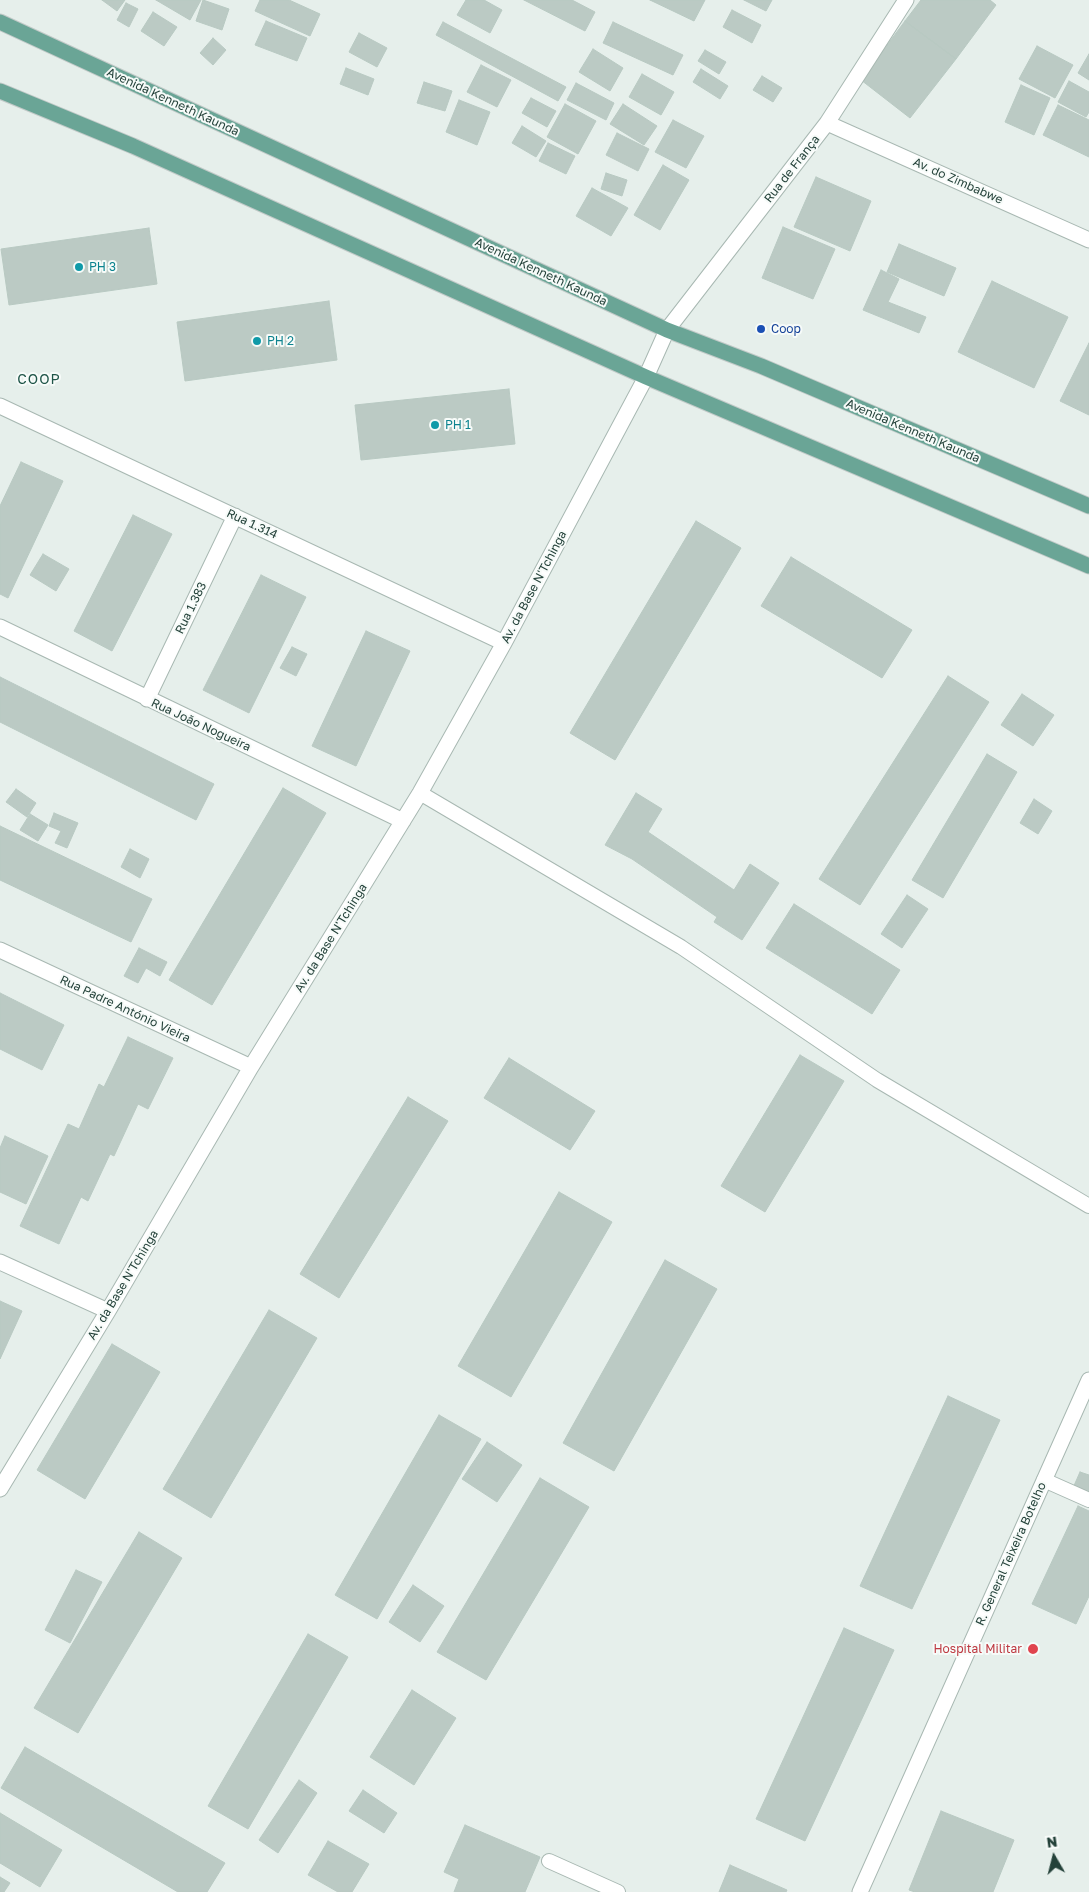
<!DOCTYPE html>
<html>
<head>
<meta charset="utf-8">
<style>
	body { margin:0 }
	#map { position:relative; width:1089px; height:1892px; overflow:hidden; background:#e6efeb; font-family:"Golos Text",sans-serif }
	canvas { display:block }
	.north { position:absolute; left:1029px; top:1832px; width:50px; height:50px; -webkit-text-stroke:4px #f7fbf9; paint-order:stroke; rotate:352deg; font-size:14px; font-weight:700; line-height:20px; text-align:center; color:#24423a }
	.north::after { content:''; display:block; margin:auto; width:18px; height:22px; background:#24423a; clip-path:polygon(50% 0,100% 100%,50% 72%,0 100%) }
</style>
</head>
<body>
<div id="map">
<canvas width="1089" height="1892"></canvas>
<div class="north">N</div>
</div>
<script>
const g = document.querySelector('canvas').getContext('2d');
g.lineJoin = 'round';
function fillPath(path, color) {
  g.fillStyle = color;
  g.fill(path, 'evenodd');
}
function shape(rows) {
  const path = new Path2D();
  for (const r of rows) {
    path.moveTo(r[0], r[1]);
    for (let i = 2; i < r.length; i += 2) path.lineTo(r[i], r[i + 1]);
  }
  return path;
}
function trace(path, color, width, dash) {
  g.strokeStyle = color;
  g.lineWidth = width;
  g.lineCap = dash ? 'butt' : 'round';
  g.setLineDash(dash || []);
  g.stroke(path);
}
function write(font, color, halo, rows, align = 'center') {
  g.font = font + ' "Golos Text",sans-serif';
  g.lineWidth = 4;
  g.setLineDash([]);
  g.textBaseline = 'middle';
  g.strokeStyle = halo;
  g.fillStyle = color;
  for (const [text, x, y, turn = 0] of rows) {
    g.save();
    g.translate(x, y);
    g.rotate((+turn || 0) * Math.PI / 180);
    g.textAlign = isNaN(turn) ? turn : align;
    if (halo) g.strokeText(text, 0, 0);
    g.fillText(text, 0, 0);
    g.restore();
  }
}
const building = shape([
	[102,0,125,0,117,11,102,0],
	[156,0,201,0,190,20,156,0],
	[203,0,229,9,222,30,196,21,203,0],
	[260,0,289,0,320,14,310,36,255,11,260,0],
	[466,0,484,0,502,10,490,33,457,15,466,0],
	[524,0,572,0,595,12,585,31,524,0],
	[650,0,705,0,694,21,650,0],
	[744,0,772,0,766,11,744,0],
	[921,0,990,0,996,5,956,59,905,21,921,0],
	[126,3,138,9,129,27,117,20,126,3],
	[732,10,761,25,752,43,723,27,732,10],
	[153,12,177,27,164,46,141,31,153,12],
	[266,21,307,38,297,61,255,45,266,21],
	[905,21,956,59,910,118,861,80,905,21],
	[443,22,566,87,558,101,436,35,443,22],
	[613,22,683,55,673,75,603,43,613,22],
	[359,33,387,48,377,67,349,52,359,33],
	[213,38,226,50,213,65,200,53,213,38],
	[1037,46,1073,65,1055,98,1019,79,1037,46],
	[593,49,623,68,610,91,579,72,593,49],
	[705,50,726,62,719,74,698,61,705,50],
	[1089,54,1089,80,1078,73,1089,54],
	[481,65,511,80,497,107,467,92,481,65],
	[346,68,374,79,368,95,340,84,346,68],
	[701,69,728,86,720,99,693,82,701,69],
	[642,74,674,92,661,115,629,97,642,74],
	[762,76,782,88,773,102,753,90,762,76],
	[1069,81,1089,92,1089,112,1086,117,1058,102,1069,81],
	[424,82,452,91,445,111,417,103,424,82],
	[576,83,614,103,606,120,567,100,576,83],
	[1021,85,1050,98,1034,135,1005,122,1021,85],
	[531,98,556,111,547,127,522,113,531,98],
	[459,100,490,112,477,145,446,132,459,100],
	[565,104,596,121,578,154,547,137,565,104],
	[623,104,657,126,644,145,610,124,623,104],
	[1058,105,1089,120,1089,157,1043,135,1058,105],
	[673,120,704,136,686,168,655,152,673,120],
	[522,126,546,141,536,157,512,143,522,126],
	[617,133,649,149,638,171,606,155,617,133],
	[548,143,575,156,566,174,539,161,548,143],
	[663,165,689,180,660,230,634,215,663,165],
	[606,173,627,180,622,196,601,189,606,173],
	[816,177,871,201,850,251,794,227,816,177],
	[592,188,628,208,611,236,576,216,592,188],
	[783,227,835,249,813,299,762,278,783,227],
	[149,228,157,284,9,305,1,249,149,228],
	[899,244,956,268,944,296,887,272,899,244],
	[881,270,899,279,888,302,926,317,919,333,863,310,881,270],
	[992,281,1068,317,1034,388,958,352,992,281],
	[329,301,337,360,185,381,177,322,329,301],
	[1089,343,1089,415,1060,401,1089,343],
	[509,389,515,444,361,460,355,405,509,389],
	[21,462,63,481,8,598,0,594,0,506,21,462],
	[133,515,172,534,112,651,74,631,133,515],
	[696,521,741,548,615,760,570,733,696,521],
	[43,554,69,569,56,591,30,575,43,554],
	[791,557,912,630,882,678,761,606,791,557],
	[261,575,306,597,249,713,203,690,261,575],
	[366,631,410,651,356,766,312,746,366,631],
	[292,647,307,654,296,676,280,668,292,647],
	[948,676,989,702,860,905,819,879,948,676],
	[0,677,214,784,196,820,0,722,0,677],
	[1022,694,1054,715,1033,746,1001,725,1022,694],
	[987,754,1017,772,943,898,912,880,987,754],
	[283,788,326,813,212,1005,169,980,283,788],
	[16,789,36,803,27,817,6,802,16,789],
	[636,793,662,809,648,832,734,890,750,864,779,883,742,940,714,922,717,917,632,859,605,845,636,793],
	[1034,799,1052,811,1038,834,1020,823,1034,799],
	[54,813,78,823,67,848,55,843,61,831,49,826,54,813],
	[30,814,48,825,38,841,20,830,30,814],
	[0,826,152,899,131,942,0,880,0,826],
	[130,849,149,859,140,878,121,867,130,849],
	[907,895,928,909,902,948,881,934,907,895],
	[794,904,900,970,872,1014,766,948,794,904],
	[139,948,167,962,160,976,146,968,138,983,124,976,139,948],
	[0,993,64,1025,42,1070,0,1049,0,993],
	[128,1037,173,1058,148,1109,138,1104,114,1156,110,1154,88,1201,81,1197,59,1244,20,1226,68,1124,79,1129,99,1084,104,1087,128,1037],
	[800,1055,844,1081,765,1212,721,1186,800,1055],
	[509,1058,595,1111,570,1150,484,1098,509,1058],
	[408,1097,448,1121,339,1298,300,1274,408,1097],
	[5,1136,48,1156,26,1204,0,1192,0,1148,5,1136],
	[559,1192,612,1222,511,1397,458,1366,559,1192],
	[665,1260,717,1289,614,1471,563,1443,665,1260],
	[0,1301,22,1311,0,1359,0,1301],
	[269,1310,317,1338,211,1518,163,1489,269,1310],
	[112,1344,160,1372,85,1499,37,1470,112,1344],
	[948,1396,1000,1420,912,1609,860,1586,948,1396],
	[439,1415,481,1439,377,1619,335,1595,439,1415],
	[487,1442,522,1465,497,1502,462,1479,487,1442],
	[1080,1472,1089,1475,1089,1506,1069,1497,1080,1472],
	[540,1478,589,1507,486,1680,437,1652,540,1478],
	[1078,1506,1089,1511,1089,1596,1076,1624,1032,1604,1078,1506],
	[139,1532,182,1558,78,1733,34,1708,139,1532],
	[76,1570,102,1582,70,1643,45,1630,76,1570],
	[413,1585,444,1606,420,1642,389,1622,413,1585],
	[844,1628,894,1650,805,1841,756,1819,844,1628],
	[308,1634,348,1657,248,1829,208,1806,308,1634],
	[412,1690,456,1718,414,1785,370,1757,412,1690],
	[25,1747,225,1863,207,1892,178,1892,1,1788,25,1747],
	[299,1780,317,1793,278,1853,259,1840,299,1780],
	[363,1790,397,1813,384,1833,349,1811,363,1790],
	[941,1811,1014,1840,993,1892,915,1892,909,1890,941,1811],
	[0,1813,62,1850,40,1887,0,1863,0,1813],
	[465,1825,540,1857,525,1892,454,1892,459,1879,444,1872,465,1825],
	[328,1841,369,1864,352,1892,338,1892,308,1875,328,1841],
	[730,1865,787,1890,786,1892,719,1892,730,1865],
	[0,1877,10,1883,4,1892,0,1892,0,1877]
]);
const service = shape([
	[420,793,681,947,877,1080,1089,1206],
	[1044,1480,1089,1500],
	[549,1861,618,1892]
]);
const minor = shape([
	[827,123,1089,240],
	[0,406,504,643],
	[0,627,403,821],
	[147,699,235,516],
	[0,950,251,1067],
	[0,1262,108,1311],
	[0,1489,108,1311,251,1067,420,793,504,643,646,377,667,330,827,123,906,0]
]);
const tertiary = shape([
	[860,1892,1089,1380]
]);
const primary = shape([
	[0,22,667,330,761,366,1089,506],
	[0,91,133,146,646,377,1089,566]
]);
const markers = [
	[79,267,5,"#0f9aa8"],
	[761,329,5,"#1a4fb4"],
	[257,341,5,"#0f9aa8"],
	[435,425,5,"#0f9aa8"],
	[1033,1649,6,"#e0444e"]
];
const streetNames = [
	["Avenida Kenneth Kaunda",173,102,25],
	["Rua de França",792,169,-52],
	["Av. do Zimbabwe",958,181,24],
	["Avenida Kenneth Kaunda",541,272,25],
	["Avenida Kenneth Kaunda",913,431,23],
	["Rua 1.314",252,524,25],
	["Av. da Base N'Tchinga",534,587,-62],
	["Rua 1.383",191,608,-64],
	["Rua João Nogueira",201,725,25],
	["Av. da Base N'Tchinga",331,938,-58],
	["Rua Padre António Vieira",125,1009,25],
	["Av. da Base N'Tchinga",123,1285,-59],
	["R. General Teixeira Botelho",1011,1554,-66]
];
const cultureNames = [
	["PH 3",89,267],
	["PH 2",267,341],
	["PH 1",445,425]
];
const transitNames = [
	["Coop",771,329]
];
const healthNames = [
	["Hospital Militar",1022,1649]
];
const neighbourhoodNames = [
	["COOP",39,380]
];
fillPath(building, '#bbcac4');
trace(building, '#b8c9c2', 1);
trace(service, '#a8b8b2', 16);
trace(minor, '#a8b8b2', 17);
trace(tertiary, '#a8b8b2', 17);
trace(primary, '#c2cac8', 17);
trace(service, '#fff', 14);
trace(minor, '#fff', 15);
trace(tertiary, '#fff', 15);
trace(primary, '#6aa596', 15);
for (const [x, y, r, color] of markers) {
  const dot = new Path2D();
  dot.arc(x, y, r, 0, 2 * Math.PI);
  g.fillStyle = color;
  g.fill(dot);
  trace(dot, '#f7fbf9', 2);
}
write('12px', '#24423a', '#f7fbf9', streetNames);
write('12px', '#0d838f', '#f7fbf9', cultureNames, 'left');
write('12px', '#164399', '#f7fbf9', transitNames, 'left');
write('12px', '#be3a42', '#f7fbf9', healthNames, 'right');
g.letterSpacing = '1px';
write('14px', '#1f5548', '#f7fbf9', neighbourhoodNames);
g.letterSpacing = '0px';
</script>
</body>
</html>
